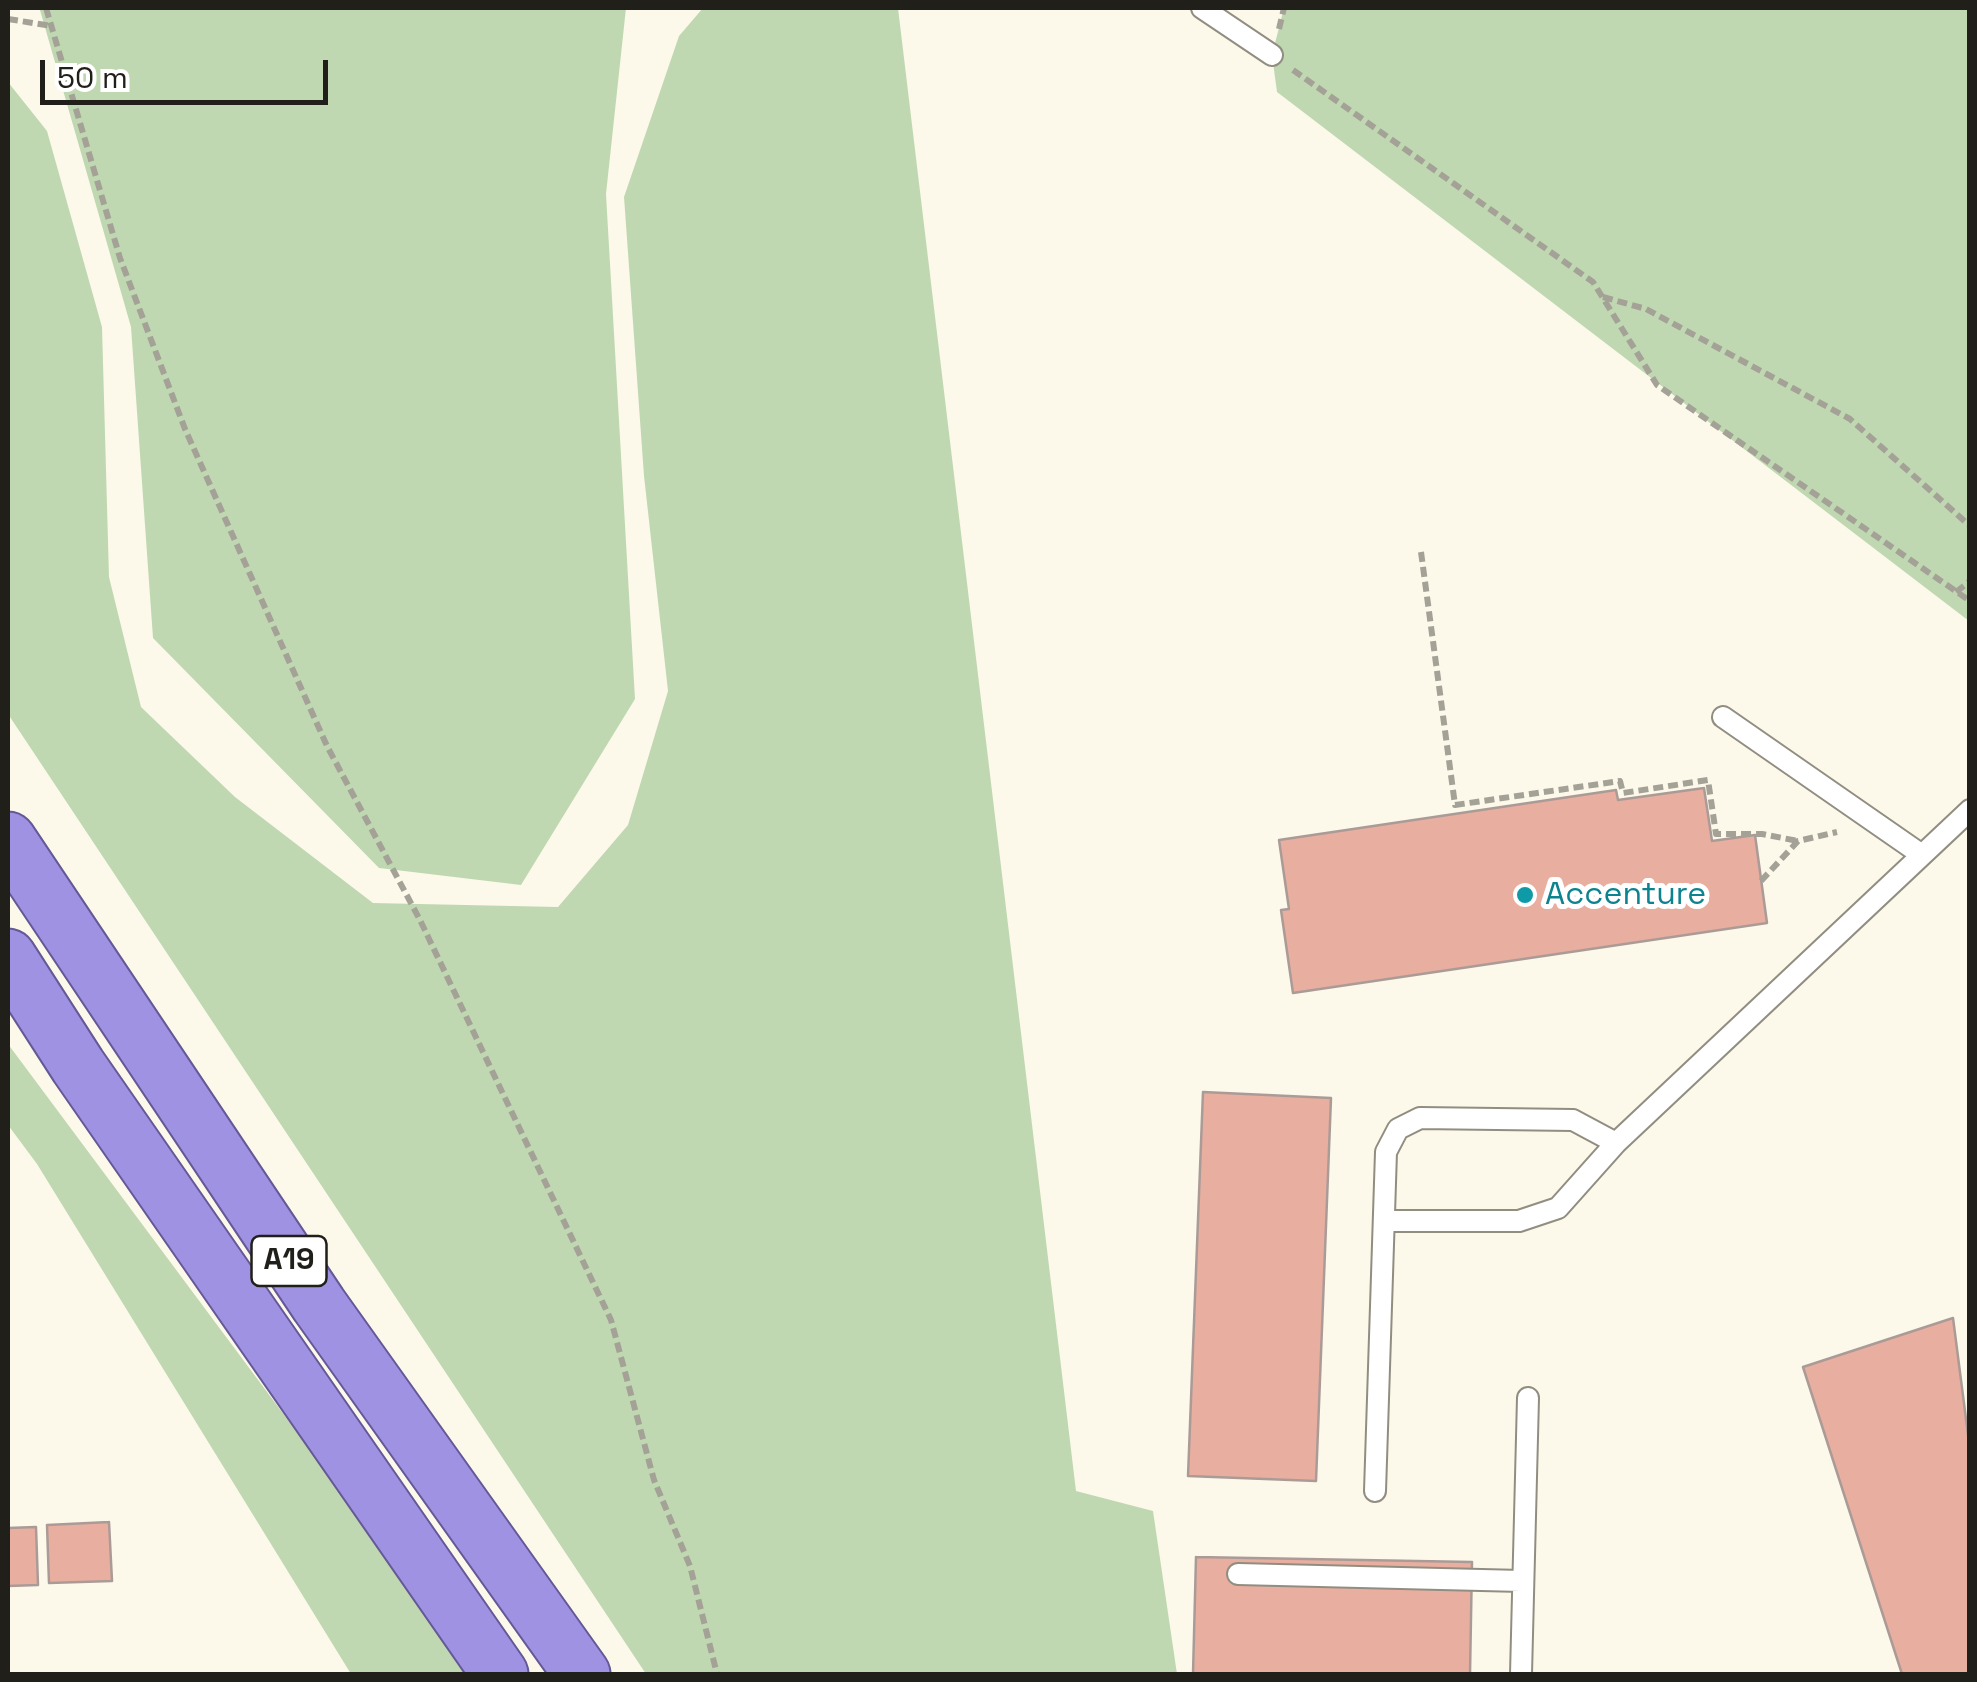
<!DOCTYPE html>
<html>
<head>
<meta charset="utf-8">
<style>
	body { margin:0 }
	#map { position:relative; width:1977px; height:1682px; overflow:hidden; background:#fcf9ea; font-family:"Space Grotesk",sans-serif }
	canvas { display:block }
	.frame { position:absolute; inset:0; border:10px solid #201f19; pointer-events:none }
	.scale { position:absolute; left:40px; top:60px; width:288px; height:45px; box-sizing:border-box; border:5px solid #201f19; border-top:0; padding-left:12px; font-size:30px; line-height:35px; white-space:nowrap; color:#201f19; -webkit-text-stroke:8px #fff; paint-order:stroke }
</style>
</head>
<body>
<div id="map">
<canvas width="1977" height="1682"></canvas>
<div class="frame"></div>
<div class="scale">50 m</div>
</div>
<script>
const g = document.querySelector('canvas').getContext('2d');
g.lineJoin = 'round';
function fillPath(path, color) {
  g.fillStyle = color;
  g.fill(path, 'evenodd');
}
function shape(rows) {
  const path = new Path2D();
  for (const r of rows) {
    path.moveTo(r[0], r[1]);
    for (let i = 2; i < r.length; i += 2) path.lineTo(r[i], r[i + 1]);
  }
  return path;
}
function trace(path, color, width, dash) {
  g.strokeStyle = color;
  g.lineWidth = width;
  g.lineCap = dash ? 'butt' : 'round';
  g.setLineDash(dash || []);
  g.stroke(path);
}
function write(font, color, halo, rows, align = 'center') {
  g.font = font + ' "Space Grotesk",sans-serif';
  g.lineWidth = 10;
  g.setLineDash([]);
  g.textBaseline = 'middle';
  g.strokeStyle = halo;
  g.fillStyle = color;
  for (const [text, x, y, turn = 0] of rows) {
    g.save();
    g.translate(x, y);
    g.rotate((+turn || 0) * Math.PI / 180);
    g.textAlign = isNaN(turn) ? turn : align;
    if (halo) g.strokeText(text, 0, 0);
    g.fillText(text, 0, 0);
    g.restore();
  }
}
const green = shape([
	[31,8,626,8,606,194,635,699,521,885,379,868,153,638,131,327,40,10],
	[703,8,898,8,1076,1491,1153,1511,1177,1674,646,1674,8,714,8,82,47,131,102,327,109,577,141,707,235,797,373,903,558,907,628,825,668,691,644,476,624,197,679,36],
	[1284,8,1969,8,1969,621,1277,92,1272,55],
	[8,1044,477,1674,351,1674,37,1164,8,1125]
]);
const building = shape([
	[1704,788,1712,841,1755,835,1767,923,1293,993,1281,910,1289,909,1279,840,1616,790,1618,800,1704,788],
	[1203,1092,1331,1098,1316,1481,1188,1476,1203,1092],
	[1953,1318,1970,1450,1970,1674,1902,1674,1803,1367,1953,1318],
	[109,1522,112,1581,49,1583,47,1525,109,1522],
	[36,1527,38,1585,8,1586,8,1528,36,1527],
	[1196,1557,1472,1562,1470,1674,1193,1674,1196,1557]
]);
const path = shape([
	[46,8,120,258,185,429,327,746,420,920,611,1320,654,1480,690,1566,717,1674],
	[8,19,52,26],
	[1279,29,1284,8],
	[1293,70,1593,282,1657,385,1970,601],
	[1603,297,1646,309,1850,419,1970,526],
	[1421,552,1455,805,1620,781,1623,793,1708,780,1716,834,1762,834,1798,841],
	[1956,592,1970,581],
	[1761,881,1798,841,1837,832]
]);
const service = shape([
	[1202,8,1272,55],
	[1723,717,1922,855],
	[1384,1221,1519,1221,1558,1208,1616,1143,1970,810],
	[1375,1491,1386,1152,1398,1129,1420,1118,1573,1120,1616,1143],
	[1238,1574,1522,1581],
	[1521,1674,1528,1398]
]);
const trunk = shape([
	[8,840,319,1305,582,1674],
	[8,957,78,1066,500,1674]
]);
const markers = [
	[1525,895,10,"#0f9aa8"]
];
const shields = [
	[289,1261,75]
];
const shieldNames = [
	["A19",289,1261]
];
const cultureNames = [
	["Accenture",1545,895]
];
fillPath(green, '#c0d8b1');
fillPath(building, '#e8aea0');
trace(building, '#ab9b97', 2.5);
trace(service, '#918e81', 24);
trace(trunk, '#645897', 59);
trace(path, '#a4a297', 6, [10, 5]);
trace(service, '#fff', 20);
trace(trunk, '#a092e2', 55);
for (const [x, y, r, color] of markers) {
  const dot = new Path2D();
  dot.arc(x, y, r, 0, 2 * Math.PI);
  g.fillStyle = color;
  g.fill(dot);
  trace(dot, '#fff', 4);
}
for (const [x, y, w] of shields) {
  const box = new Path2D();
  box.roundRect(x - w / 2, y - 25, w, 50, 8);
  g.fillStyle = '#fff';
  g.fill(box);
  trace(box, '#201f19', 2.5);
}
write('bold 30px', '#201f19', null, shieldNames);
write('32px', '#0d838f', '#fff', cultureNames, 'left');
</script>
</body>
</html>
